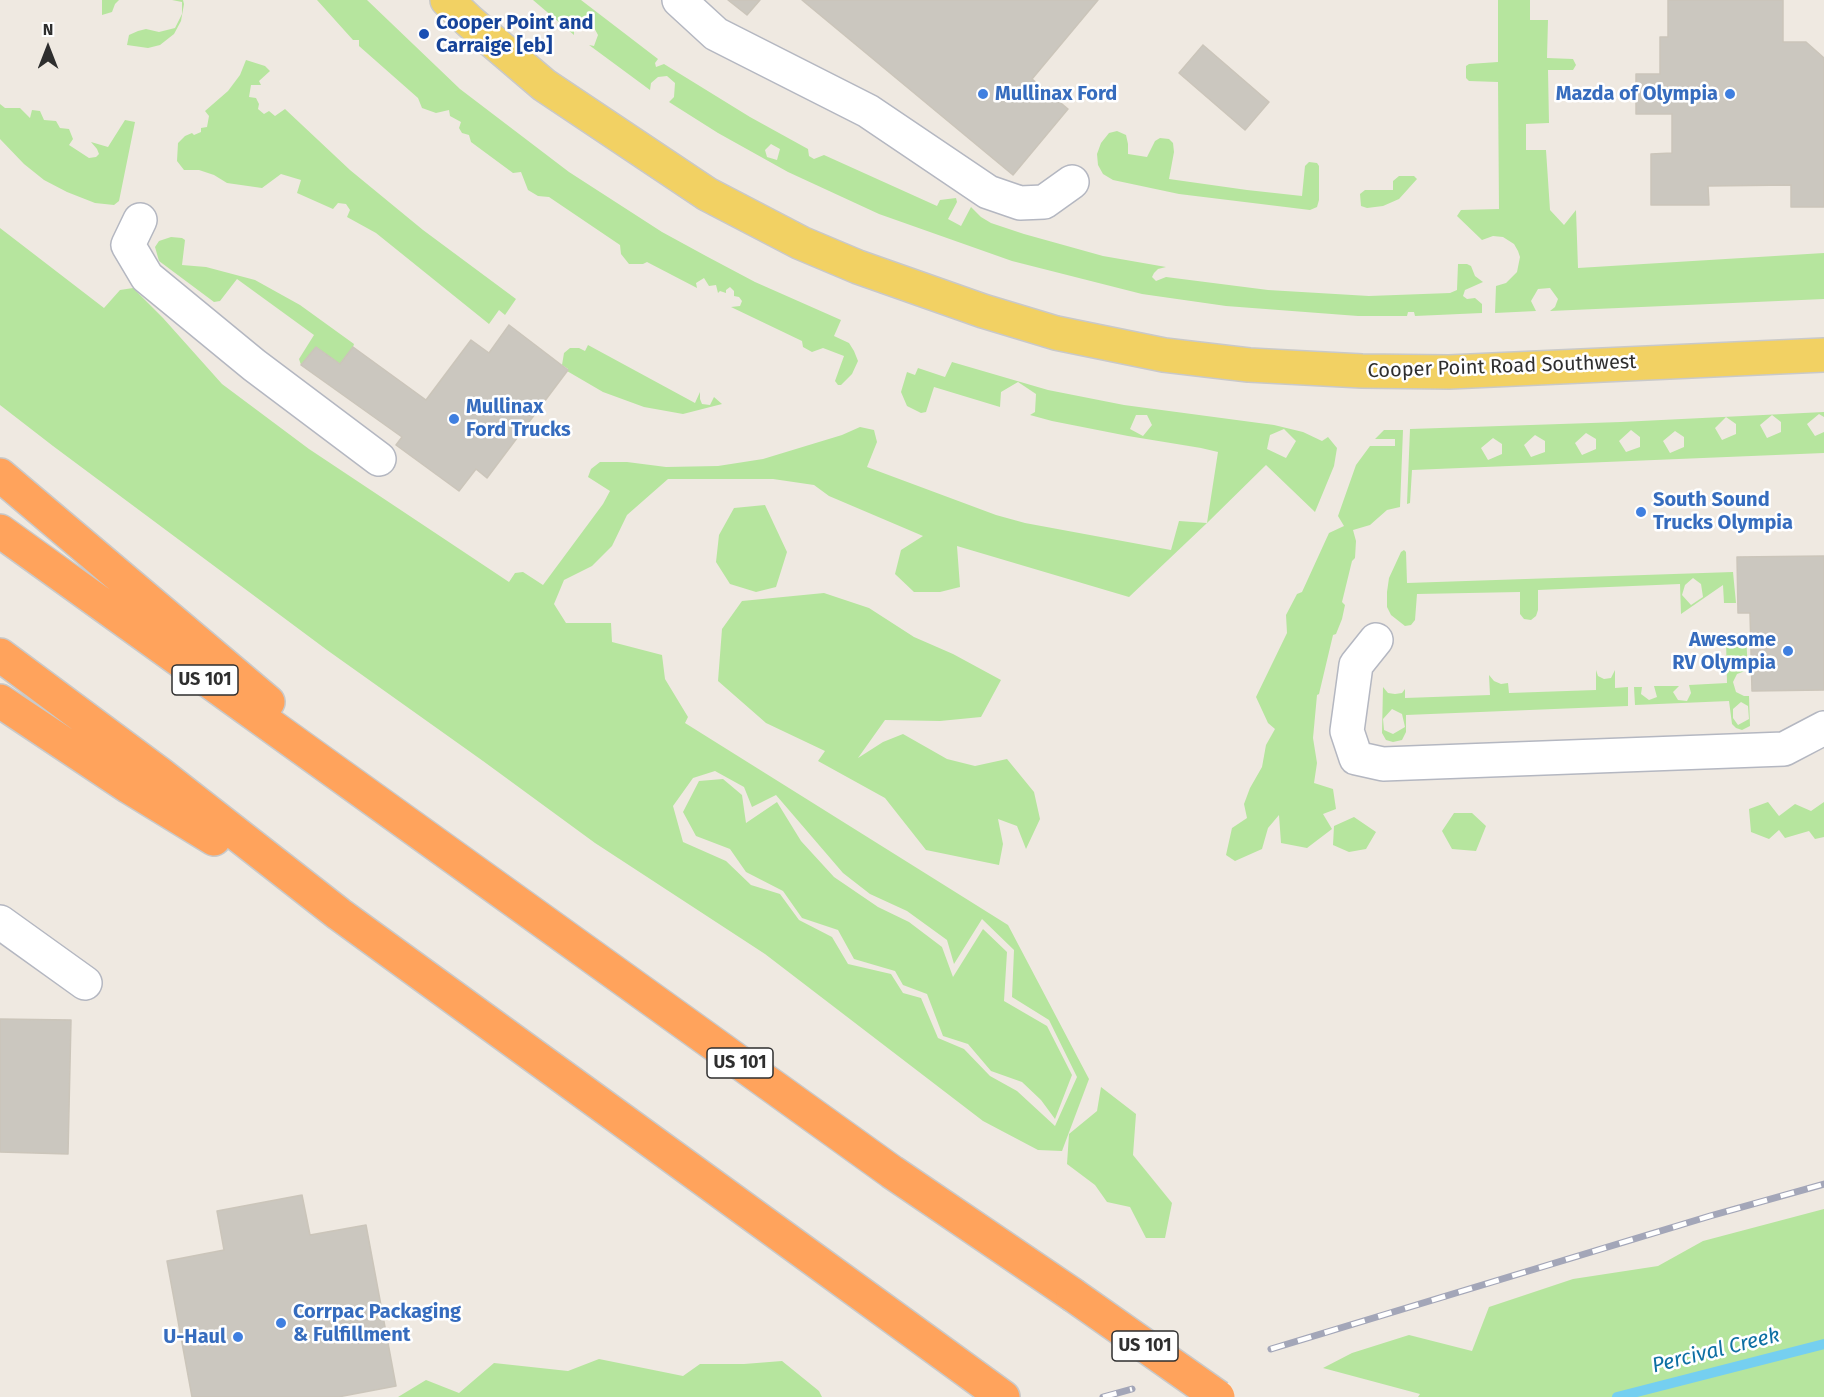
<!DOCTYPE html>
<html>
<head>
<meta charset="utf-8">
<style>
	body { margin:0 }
	#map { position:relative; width:1824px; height:1397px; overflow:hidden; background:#efe9e1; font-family:"Fira Sans",sans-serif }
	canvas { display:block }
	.north { position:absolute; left:18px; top:18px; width:60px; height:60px; -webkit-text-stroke:4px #fff; paint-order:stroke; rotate:0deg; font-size:16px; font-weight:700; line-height:24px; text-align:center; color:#2e2e2e }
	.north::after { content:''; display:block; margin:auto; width:21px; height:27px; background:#2e2e2e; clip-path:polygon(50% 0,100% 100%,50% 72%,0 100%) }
</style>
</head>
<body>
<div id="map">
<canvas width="1824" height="1397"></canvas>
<div class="north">N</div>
</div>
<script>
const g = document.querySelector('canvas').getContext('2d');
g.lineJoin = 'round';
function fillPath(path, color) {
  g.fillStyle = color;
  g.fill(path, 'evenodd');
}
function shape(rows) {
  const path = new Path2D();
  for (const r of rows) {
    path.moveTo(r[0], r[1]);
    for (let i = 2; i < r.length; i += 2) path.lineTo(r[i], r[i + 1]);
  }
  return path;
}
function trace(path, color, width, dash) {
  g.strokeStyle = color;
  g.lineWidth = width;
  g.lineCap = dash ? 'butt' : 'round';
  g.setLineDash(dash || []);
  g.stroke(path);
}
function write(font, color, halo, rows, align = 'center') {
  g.font = font + ' "Fira Sans",sans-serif';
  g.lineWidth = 5;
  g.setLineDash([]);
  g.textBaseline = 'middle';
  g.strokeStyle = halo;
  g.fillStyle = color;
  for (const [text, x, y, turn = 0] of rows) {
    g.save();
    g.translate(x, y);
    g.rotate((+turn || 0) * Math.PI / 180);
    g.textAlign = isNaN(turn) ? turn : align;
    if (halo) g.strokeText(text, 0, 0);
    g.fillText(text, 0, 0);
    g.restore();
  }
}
const green = shape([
	[102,0,119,0,115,4,112,12,102,15],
	[172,0,183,0,184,4,181,21,174,34,160,45,148,48,127,45,129,35,138,31,146,29,159,32,175,28,182,14,182,2],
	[317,0,367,0,460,89,569,172,662,232,706,256,755,282,841,320,834,336,849,343,854,351,858,361,852,374,841,385,838,385,835,381,844,356,823,348,812,352,803,347,802,341,731,307,740,306,742,301,739,297,734,296,734,291,730,287,726,290,726,293,720,291,718,293,716,285,709,286,704,278,696,283,697,288,647,262,643,264,629,264,621,254,620,245,549,197,538,196,528,190,521,172,513,173,471,142,469,135,462,133,459,128,461,122,450,116,449,110,436,113,422,108,418,98,359,46,359,40,353,40],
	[533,0,581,0,658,59,655,63,656,67,664,64,750,117,808,149,809,156,814,159,824,155,937,206,940,200,956,198,957,202,948,219,961,226,971,207,981,217,991,223,1024,234,1103,256,1166,267,1158,269,1154,273,1152,277,1156,281,1166,277,1268,290,1369,296,1450,293,1457,290,1458,264,1467,264,1471,266,1475,276,1483,282,1465,290,1463,296,1467,299,1475,298,1482,304,1482,313,1415,316,1414,312,1408,312,1407,316,1358,316,1226,306,1142,294,1012,261,879,214,788,172,718,133,669,102,674,97,675,83,667,76,658,77,651,83,650,90,589,45,594,46,598,35,592,24,579,19,574,27,574,35],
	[771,144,780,149,777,160,767,157,765,150],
	[1498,0,1530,0,1530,20,1548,20,1547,58,1573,59,1576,65,1573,70,1548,70,1549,123,1526,124,1526,150,1546,150,1550,210,1564,225,1576,210,1578,268,1824,253,1824,299,1550,311,1555,307,1558,299,1550,288,1538,289,1531,301,1536,311,1495,313,1496,286,1506,283,1517,272,1520,257,1518,251,1514,244,1503,237,1493,236,1482,240,1457,216,1461,210,1499,209,1498,82,1469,81,1466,78,1466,66,1469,64,1498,62],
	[246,60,265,66,270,71,259,81,261,85,251,85,249,97,256,98,259,104,258,109,264,114,269,111,275,116,285,109,350,170,423,230,516,299,505,315,499,310,489,324,376,233,347,217,350,210,346,204,338,203,333,209,297,193,301,180,281,174,262,188,227,183,214,175,199,170,184,170,177,161,178,143,185,136,192,133,194,135,201,132,201,128,207,127,209,116,205,111,228,91,240,75],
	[0,104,5,108,20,108,30,118,32,110,40,111,44,120,56,121,60,128,69,129,73,139,69,145,89,158,96,157,99,154,97,149,91,142,108,147,125,120,135,122,119,201,114,205,95,203,67,192,44,180,24,164,0,139],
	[1117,131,1126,135,1128,144,1128,154,1147,157,1155,141,1160,138,1169,139,1173,143,1174,152,1169,179,1247,190,1302,196,1305,166,1309,162,1317,163,1319,166,1319,200,1317,207,1310,210,1179,194,1113,180,1103,174,1098,165,1097,154,1101,143,1109,133],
	[1399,176,1414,176,1417,179,1399,199,1383,206,1367,208,1361,206,1360,194,1365,190,1393,190,1393,181],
	[0,228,104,308,120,290,133,288,163,318,222,384,309,449,509,582,515,573,523,572,543,585,603,504,610,491,588,477,591,469,600,462,627,462,666,467,718,466,763,459,842,435,860,427,874,430,877,442,867,467,996,515,1025,523,1171,550,1179,521,1207,523,1218,452,1201,448,1128,436,1052,421,1030,415,1035,412,1036,394,1018,382,1001,392,1000,407,934,387,926,412,921,413,907,406,901,392,907,372,915,375,918,368,945,377,952,362,1048,390,1124,405,1274,425,1303,432,1322,441,1328,437,1337,448,1334,466,1315,512,1266,465,1207,523,1129,597,957,546,960,587,940,592,914,592,895,574,901,550,923,536,829,496,814,485,773,479,668,479,627,515,612,546,592,566,564,580,554,604,566,623,611,623,612,642,662,655,665,679,688,717,685,723,1008,925,1089,1079,1062,1151,1038,1150,983,1121,765,954,595,843,483,761,327,650,53,446,0,405],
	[1136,415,1147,415,1152,425,1143,436,1130,429],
	[1284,429,1296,441,1286,458,1267,449,1270,435],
	[715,771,744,787,752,807,776,795,843,873,870,894,907,911,947,940,954,964,982,919,1014,950,1012,997,1049,1020,1077,1077,1055,1126,1017,1091,990,1076,964,1049,938,1038,921,998,903,993,891,974,848,964,832,937,799,920,780,894,751,885,726,861,683,842,673,806,693,778],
	[171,237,182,238,185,240,182,265,206,267,255,280,300,305,354,344,353,347,340,364,316,347,301,365,299,359,314,335,237,279,220,301,214,302,159,261,155,247,159,241],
	[588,345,695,403,700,392,700,399,702,404,710,405,714,397,722,404,683,414,644,407,603,392,567,371,568,369,562,365,564,353,570,348,579,348,585,351],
	[1824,412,1824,417,1819,414,1807,424,1815,436,1824,432,1824,453,1412,470,1410,503,1407,504,1410,429,1621,422],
	[1772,415,1781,422,1781,432,1767,438,1760,425],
	[1726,417,1736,424,1736,434,1722,440,1715,428],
	[1631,430,1640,437,1640,447,1626,452,1619,441],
	[1675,431,1684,437,1684,447,1670,453,1663,441],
	[1586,433,1596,439,1596,449,1582,455,1575,443],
	[1535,435,1545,441,1545,452,1531,457,1524,445],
	[1493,438,1502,444,1502,454,1488,460,1481,448],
	[1384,430,1403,430,1400,507,1387,510,1370,525,1353,530,1356,541,1355,558,1352,561,1342,602,1345,605,1342,619,1336,634,1333,635,1319,694,1317,695,1313,738,1317,763,1314,783,1333,789,1336,809,1323,814,1332,829,1307,848,1281,843,1279,815,1268,828,1262,849,1235,861,1226,855,1232,828,1247,818,1244,804,1250,788,1262,767,1266,745,1275,729,1268,723,1256,697,1287,633,1286,615,1297,594,1302,592,1329,533,1344,526,1338,516,1356,465,1370,446,1395,446,1395,439,1375,439],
	[765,505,787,552,776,587,756,592,730,584,716,562,719,535,734,508],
	[1404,550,1406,552,1407,583,1733,572,1736,603,1724,603,1723,585,1681,614,1680,584,1538,590,1538,610,1536,616,1531,620,1524,619,1520,614,1520,592,1417,594,1415,620,1411,625,1405,626,1391,615,1387,607,1387,592,1389,578,1401,552],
	[1693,578,1701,584,1703,597,1691,605,1682,595,1685,585],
	[824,593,869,608,914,637,953,654,1001,680,981,717,940,721,885,720,858,758,883,742,903,734,947,759,975,766,1007,759,1034,792,1040,819,1026,849,1017,826,998,819,1003,844,999,865,926,850,885,798,818,761,825,751,766,723,718,681,722,629,742,601],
	[1746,636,1748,670,1737,674,1733,682,1736,692,1744,696,1749,696,1750,726,1742,730,1736,728,1732,724,1729,701,1635,705,1634,687,1642,687,1641,694,1649,700,1657,697,1654,686,1679,686,1673,692,1678,700,1687,701,1691,693,1689,685,1727,683,1726,640,1731,637],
	[1741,702,1748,706,1749,719,1738,725,1733,718,1733,709],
	[1596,670,1598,676,1604,679,1611,678,1615,670,1615,688,1628,687,1628,706,1406,715,1406,732,1402,740,1393,742,1386,740,1382,733,1383,687,1388,693,1395,694,1402,693,1405,689,1405,698,1490,695,1489,675,1494,681,1501,684,1508,683,1509,693,1596,690],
	[1392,709,1402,714,1405,727,1393,734,1384,730,1383,719],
	[723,779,742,795,746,823,777,802,801,841,834,877,878,907,909,922,942,947,953,977,983,929,1007,952,1004,1001,1047,1026,1072,1075,1055,1119,1041,1100,1022,1082,991,1071,968,1044,943,1036,927,994,903,985,895,971,854,959,838,930,802,918,783,891,746,872,730,849,696,836,683,812,699,781],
	[1768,802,1779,816,1795,804,1811,811,1824,802,1824,837,1815,839,1809,831,1785,838,1779,830,1769,839,1751,832,1749,809],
	[1454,813,1472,813,1486,826,1476,851,1452,849,1442,831],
	[1354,817,1376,832,1366,849,1349,852,1333,845,1334,826],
	[1101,1087,1136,1114,1133,1155,1172,1203,1165,1238,1146,1238,1130,1207,1107,1202,1095,1185,1067,1164,1069,1134,1097,1111],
	[1824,1209,1824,1397,1418,1397,1420,1394,1323,1368,1352,1353,1409,1335,1472,1351,1489,1307,1573,1279,1658,1266,1703,1241],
	[599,1359,683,1376,700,1364,744,1364,782,1361,819,1391,822,1397,398,1397,426,1380,459,1393,494,1363,568,1371]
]);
const stream = shape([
	[1617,1397,1824,1344]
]);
const building = shape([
	[728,0,760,0,747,15,728,0],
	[802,0,1098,0,1032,79,1068,109,1013,175,802,0],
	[1668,0,1783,0,1783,42,1806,42,1824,58,1824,207,1791,207,1791,185,1708,186,1709,205,1651,205,1651,154,1672,153,1672,114,1636,114,1636,74,1660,74,1660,37,1668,37,1668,0],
	[1203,45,1269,102,1245,130,1179,73,1203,45],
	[509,325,568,370,487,478,476,469,459,491,396,445,402,437,301,365,316,347,340,364,353,347,426,400,471,340,489,353,509,325],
	[1824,556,1824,690,1752,691,1750,613,1738,613,1737,557,1824,556],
	[0,1019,71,1020,68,1154,0,1152,0,1019],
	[302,1195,310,1235,366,1225,396,1386,338,1397,192,1397,167,1261,224,1250,217,1211,302,1195]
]);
const minor = shape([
	[679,0,716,34,868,111,988,192,1020,203,1044,202,1072,182],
	[140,220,128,245,147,277,254,365,379,459],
	[1376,640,1356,665,1347,731,1356,758,1383,764,1784,749,1824,728],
	[0,922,85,983]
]);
const major = shape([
	[447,0,469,21,544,85,707,194,801,243,858,267,983,311,1056,333,1164,355,1249,365,1362,371,1449,372,1824,355]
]);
const highway = shape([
	[0,475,268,702],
	[0,531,892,1172,1073,1295],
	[0,655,160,774,339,914,1003,1397],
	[0,701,129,787,214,839]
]);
const rail = shape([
	[1271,1349,1710,1216,1824,1184],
	[1103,1397,1132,1389]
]);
const highwayBridge = shape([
	[1073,1295,1218,1397]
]);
const markers = [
	[424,34,6,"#1a4fb4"],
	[983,94,6,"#3f7fe0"],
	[1730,94,6,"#3f7fe0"],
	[454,419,6,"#3f7fe0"],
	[1641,512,6,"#3f7fe0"],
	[1788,651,6,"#3f7fe0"],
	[281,1323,6,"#3f7fe0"],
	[238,1337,6,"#3f7fe0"]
];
const shields = [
	[205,680,66],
	[740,1063,66],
	[1145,1346,66]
];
const shieldNames = [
	["US 101",205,680],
	["US 101",740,1063],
	["US 101",1145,1346]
];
const transitNames = [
	["Cooper Point and",436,23],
	["Carraige [eb]",436,46]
];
const shopNames = [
	["Mullinax Ford",995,94],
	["Mazda of Olympia",1718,94,"right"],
	["Mullinax",466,407],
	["Ford Trucks",466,430],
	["South Sound",1653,500],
	["Trucks Olympia",1653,523],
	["Awesome",1776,640,"right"],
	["RV Olympia",1776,663,"right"],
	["Corrpac Packaging",293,1312],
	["& Fulfillment",293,1335],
	["U-Haul",226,1337,"right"]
];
const streetNames = [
	["Cooper Point Road Southwest",1502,367,-2]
];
const waterNames = [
	["Percival Creek",1716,1351,-14]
];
fillPath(green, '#b6e59e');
trace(stream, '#75cff0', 10);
fillPath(building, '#cbc7bf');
trace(building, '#cbc5ba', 1.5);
trace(minor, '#b4b7c1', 36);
trace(major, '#c9c9c9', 36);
trace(highway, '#c9c9c9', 36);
trace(minor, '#fff', 33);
trace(major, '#f2d163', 33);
trace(highway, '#ffa35c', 33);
trace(rail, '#a3a6b8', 7);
trace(rail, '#fff', 4.5, [14]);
trace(highwayBridge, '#c9c9c9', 36, []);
trace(highwayBridge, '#ffa35c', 33);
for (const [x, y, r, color] of markers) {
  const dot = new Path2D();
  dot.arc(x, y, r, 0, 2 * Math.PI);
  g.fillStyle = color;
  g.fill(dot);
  trace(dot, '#fff', 2);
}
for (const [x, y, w] of shields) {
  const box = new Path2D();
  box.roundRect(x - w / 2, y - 15, w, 30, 4.5);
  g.fillStyle = '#fff';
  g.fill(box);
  trace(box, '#2e2e2e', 1.5);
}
write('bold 18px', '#2e2e2e', null, shieldNames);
write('bold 20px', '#164399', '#fff', transitNames, 'left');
write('bold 20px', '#366cbe', '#fff', shopNames, 'left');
write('20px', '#2e2e2e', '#fff', streetNames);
write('italic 21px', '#0d6fa3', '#fff', waterNames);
</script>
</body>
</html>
